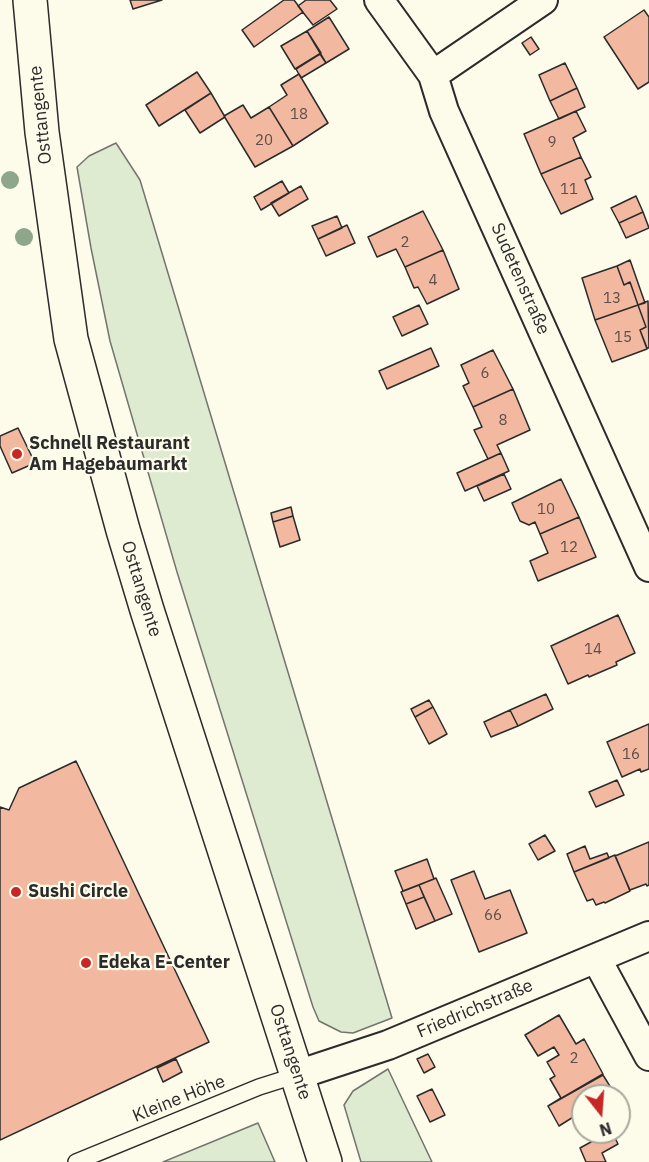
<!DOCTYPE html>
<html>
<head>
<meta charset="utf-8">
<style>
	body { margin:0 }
	#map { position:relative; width:649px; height:1162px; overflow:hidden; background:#fdfbea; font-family:"IBM Plex Sans",sans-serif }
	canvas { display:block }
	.north { position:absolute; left:571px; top:1084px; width:60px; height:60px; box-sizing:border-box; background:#fdfbea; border:2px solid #a9a89e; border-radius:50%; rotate:163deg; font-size:16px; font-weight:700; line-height:24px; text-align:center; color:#2b2b2b }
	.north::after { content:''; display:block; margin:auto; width:21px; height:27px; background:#c62828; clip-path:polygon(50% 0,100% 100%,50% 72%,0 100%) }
</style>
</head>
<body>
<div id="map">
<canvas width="649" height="1162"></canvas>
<div class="north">N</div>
</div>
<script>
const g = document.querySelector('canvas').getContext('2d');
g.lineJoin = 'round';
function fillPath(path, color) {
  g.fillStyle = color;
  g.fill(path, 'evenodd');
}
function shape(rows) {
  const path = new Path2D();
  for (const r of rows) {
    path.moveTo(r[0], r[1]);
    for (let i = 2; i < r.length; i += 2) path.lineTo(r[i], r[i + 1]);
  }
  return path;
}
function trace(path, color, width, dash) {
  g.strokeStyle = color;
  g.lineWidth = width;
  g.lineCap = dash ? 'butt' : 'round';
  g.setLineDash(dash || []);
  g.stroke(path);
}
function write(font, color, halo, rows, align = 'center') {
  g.font = font + ' "IBM Plex Sans",sans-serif';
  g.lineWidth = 4.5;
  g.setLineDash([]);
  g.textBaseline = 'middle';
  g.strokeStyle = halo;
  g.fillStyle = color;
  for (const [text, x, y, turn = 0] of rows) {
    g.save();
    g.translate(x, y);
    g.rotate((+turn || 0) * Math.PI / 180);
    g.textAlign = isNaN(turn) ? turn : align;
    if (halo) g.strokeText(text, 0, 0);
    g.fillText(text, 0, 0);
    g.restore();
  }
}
const green = shape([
	[116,143,140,180,392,1018,353,1033,341,1032,319,1021,313,1007,177,572,110,341,91,248,77,167,89,156,116,143],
	[388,1069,432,1162,361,1162,344,1105,353,1091,388,1069],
	[258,1123,275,1162,163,1162,258,1123]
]);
const building = shape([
	[130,0,162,0,133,9,130,0],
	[284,0,294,0,303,12,254,47,242,30,284,0],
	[306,0,330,0,337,9,313,25,298,6,306,0],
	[644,10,649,17,649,82,638,89,604,37,644,10],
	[329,17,349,49,326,63,307,31,329,17],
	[307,31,321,53,295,69,281,46,307,31],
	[531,37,539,49,530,55,522,43,531,37],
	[320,54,326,63,301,78,296,69,320,54],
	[565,63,577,88,550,101,539,75,565,63],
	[197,72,211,93,159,126,146,105,197,72],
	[299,74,328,123,293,146,269,107,287,95,281,85,299,74],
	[577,88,585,107,559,119,550,101,577,88],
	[211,93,225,117,200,133,185,110,211,93],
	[243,105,251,118,269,107,293,146,255,167,224,116,243,105],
	[576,111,586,131,573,138,581,157,541,174,524,134,576,111],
	[581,157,591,177,585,180,593,199,561,214,541,174,581,157],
	[282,181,289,193,261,210,254,197,282,181],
	[301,186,308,199,279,216,271,203,301,186],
	[636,196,643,212,619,223,611,208,636,196],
	[423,211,443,250,405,267,396,249,377,257,368,237,423,211],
	[643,212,649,228,626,238,619,223,643,212],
	[337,216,342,228,318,239,312,226,337,216],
	[347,225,355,243,326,256,318,239,347,225],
	[443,250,459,289,427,304,418,287,414,288,405,267,443,250],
	[630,260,645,303,638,305,630,282,624,285,617,266,630,260],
	[617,266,624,285,630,282,638,305,595,320,582,278,617,266],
	[648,301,649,348,647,348,640,330,646,327,638,305,648,301],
	[419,305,428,324,402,336,393,317,419,305],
	[638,305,646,327,640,330,647,349,612,362,595,320,638,305],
	[431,348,439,366,387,389,379,371,431,348],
	[493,350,513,389,473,407,463,386,469,383,461,365,493,350],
	[513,389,530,430,497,445,501,453,488,459,474,430,482,427,473,407,513,389],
	[18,428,35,463,12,473,0,446,0,436,18,428],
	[501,453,509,471,465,491,457,473,501,453],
	[504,474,511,489,484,501,477,486,504,474],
	[561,479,579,517,540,534,535,522,529,525,520,521,512,503,561,479],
	[291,507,293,516,273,522,271,513,291,507],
	[293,516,300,540,280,547,273,522,293,516],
	[579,517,596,557,538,581,530,561,548,553,540,534,579,517],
	[618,615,635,653,616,662,617,665,589,677,588,675,568,684,551,646,618,615],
	[546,694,553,709,518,726,510,710,546,694],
	[429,700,433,707,415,717,411,709,429,700],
	[433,707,447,734,429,744,415,717,433,707],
	[510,710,518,726,491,737,484,722,510,710],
	[649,724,649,769,641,772,640,769,622,777,607,742,649,724],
	[76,761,209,1042,0,1140,0,807,9,810,19,788,76,761],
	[617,780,624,795,596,807,589,792,617,780],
	[545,835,555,851,538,860,529,844,545,835],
	[649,842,649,885,647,886,646,884,630,890,615,856,649,842],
	[585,846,590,859,607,853,609,858,574,872,567,854,585,846],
	[615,855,630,891,605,903,604,902,596,905,593,899,587,901,574,872,615,855],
	[427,859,434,879,403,891,395,871,427,859],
	[474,871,485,899,510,890,527,933,479,952,451,880,474,871],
	[436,878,452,914,435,921,419,885,436,878],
	[419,885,424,897,406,904,401,892,419,885],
	[424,897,435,921,416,929,406,904,424,897],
	[559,1015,576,1044,584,1039,603,1074,548,1106,561,1098,550,1079,555,1076,547,1062,559,1055,554,1047,538,1056,525,1035,559,1015],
	[428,1054,435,1067,424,1073,417,1059,428,1054],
	[176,1059,182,1072,163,1082,157,1068,176,1059],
	[603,1075,616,1096,583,1096,583,1124,578,1114,559,1126,548,1106,603,1075],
	[432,1089,445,1115,430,1122,417,1096,432,1089],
	[609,1132,612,1132,618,1144,602,1153,606,1162,586,1162,580,1148,609,1132]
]);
const lane = shape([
	[76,1162,259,1087,297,1075]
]);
const street = shape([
	[379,0,433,75,444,111,649,567],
	[433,75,543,0],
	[596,958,649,1056],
	[297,1075,388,1045,649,936]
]);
const secondary = shape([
	[30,0,42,132,71,339,123,530,147,610,325,1162]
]);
const trees = [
	[10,180],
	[24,237]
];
const markers = [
	[17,454,6,"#c62828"],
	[16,892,6,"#c62828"],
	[86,963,6,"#c62828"]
];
const numberNames = [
	["18",299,115],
	["20",264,141],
	["9",552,143],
	["11",569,190],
	["2",405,243],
	["4",433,281],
	["13",612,299],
	["15",623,338],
	["6",485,374],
	["8",503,421],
	["10",546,510],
	["12",569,548],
	["14",593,650],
	["16",631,755],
	["66",493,916],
	["2",574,1059]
];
const streetNames = [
	["Osttangente",41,115,-96],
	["Sudetenstraße",520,279,66],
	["Osttangente",141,589,73],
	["Friedrichstraße",475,1009,-23],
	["Osttangente",290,1052,72],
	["Kleine Höhe",179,1099,-22]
];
const poiNames = [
	["Schnell Restaurant",29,444],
	["Am Hagebaumarkt",29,465],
	["Sushi Circle",28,892],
	["Edeka E-Center",98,963]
];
fillPath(green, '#deebd1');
trace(green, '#74746e', 1.5);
fillPath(building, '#f2b8a0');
trace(building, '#2b2b2b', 1.5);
trace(lane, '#2b2b2b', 18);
trace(street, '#2b2b2b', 32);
trace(secondary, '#2b2b2b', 36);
trace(lane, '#fdfbea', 15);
trace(street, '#fdfbea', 28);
trace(secondary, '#fdfbea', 33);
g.fillStyle = '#8ea78a';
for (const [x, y] of trees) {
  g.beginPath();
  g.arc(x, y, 9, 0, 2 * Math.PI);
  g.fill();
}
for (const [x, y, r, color] of markers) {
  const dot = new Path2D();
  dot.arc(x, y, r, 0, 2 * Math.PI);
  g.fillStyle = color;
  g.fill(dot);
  trace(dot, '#fdfbea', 2);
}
write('15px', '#5d4e48', null, numberNames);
write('18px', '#2b2b2b', '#fdfbea', streetNames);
write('bold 18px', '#2b2b2b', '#fdfbea', poiNames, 'left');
</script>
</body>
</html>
